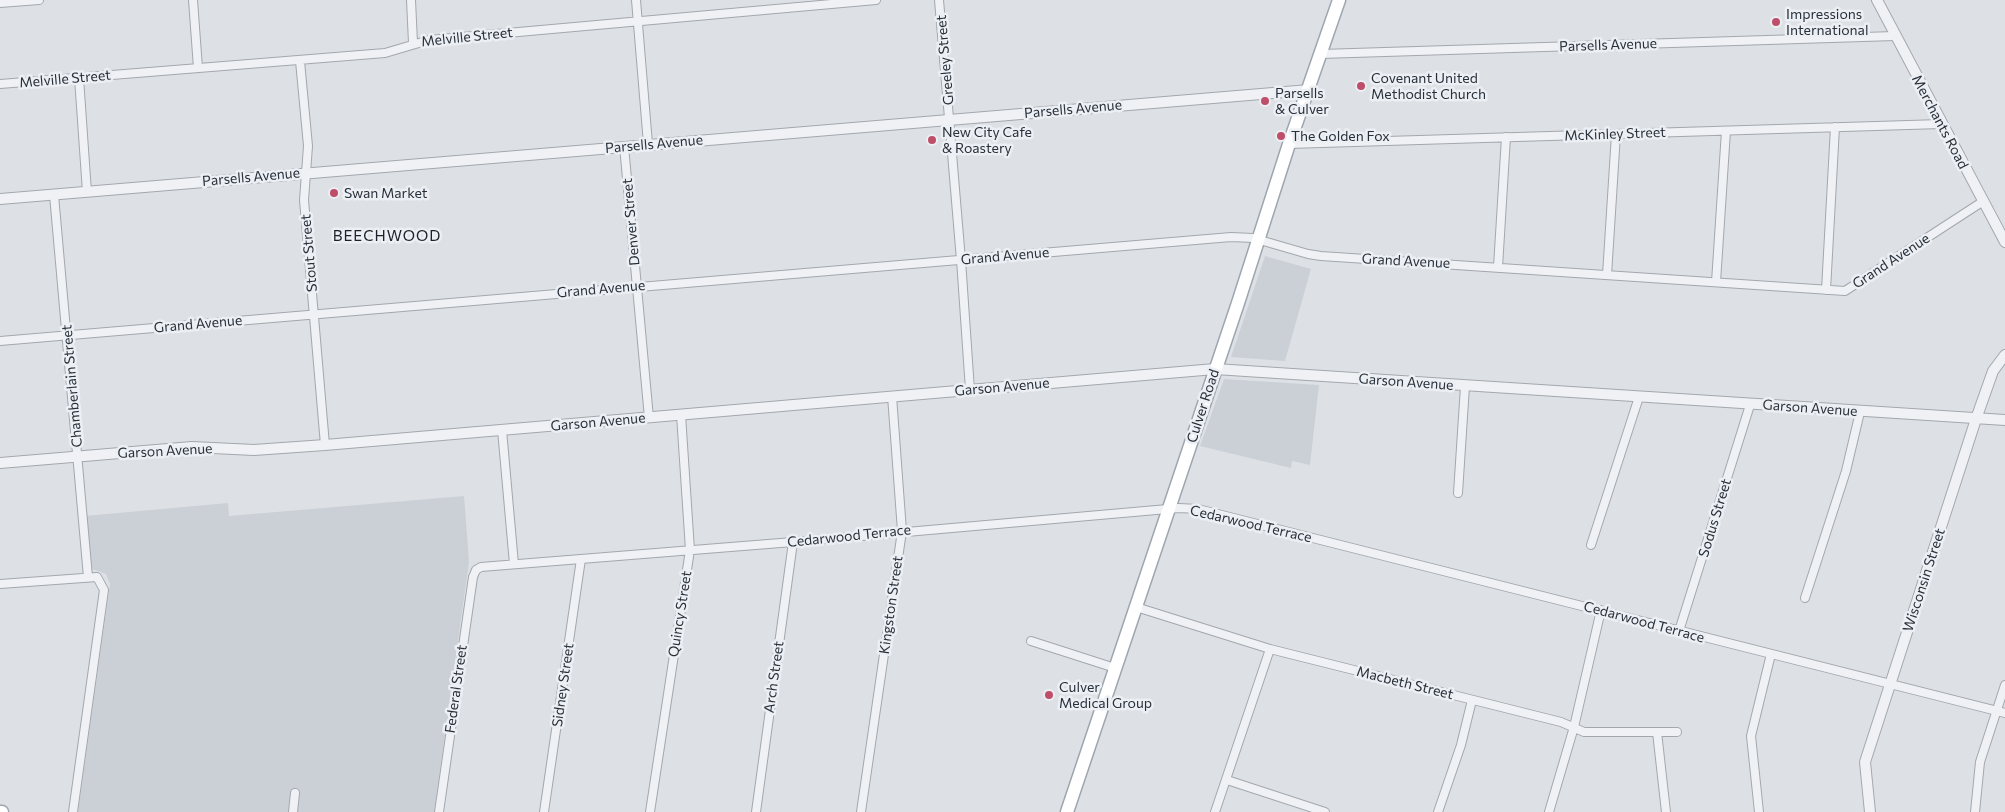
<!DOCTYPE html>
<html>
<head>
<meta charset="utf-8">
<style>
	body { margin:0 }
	canvas { display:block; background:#dde1e5 }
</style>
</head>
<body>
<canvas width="2005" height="812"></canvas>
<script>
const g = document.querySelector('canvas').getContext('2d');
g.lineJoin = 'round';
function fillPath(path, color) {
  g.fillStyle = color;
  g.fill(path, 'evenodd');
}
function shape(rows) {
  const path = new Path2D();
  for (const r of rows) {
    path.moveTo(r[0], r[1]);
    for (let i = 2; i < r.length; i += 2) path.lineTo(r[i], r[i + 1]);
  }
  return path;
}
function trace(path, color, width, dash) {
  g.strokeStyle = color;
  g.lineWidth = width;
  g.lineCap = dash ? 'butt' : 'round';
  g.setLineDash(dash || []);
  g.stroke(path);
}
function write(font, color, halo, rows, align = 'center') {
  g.font = font + ' Commissioner,sans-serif';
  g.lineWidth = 5;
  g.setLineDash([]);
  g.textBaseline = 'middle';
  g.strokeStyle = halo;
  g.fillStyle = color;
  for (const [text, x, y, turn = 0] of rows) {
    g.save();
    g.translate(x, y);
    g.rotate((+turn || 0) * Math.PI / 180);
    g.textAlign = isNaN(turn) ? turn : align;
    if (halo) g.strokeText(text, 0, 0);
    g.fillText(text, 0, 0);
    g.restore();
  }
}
const built = shape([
	[1265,256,1311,269,1285,361,1231,357],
	[1224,379,1319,385,1310,465,1292,461,1291,468,1200,446],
	[464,496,469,562,434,812,78,812,110,584,106,574,92,569,90,566,85,516,228,503,229,516]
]);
const minor = shape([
	[193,0,198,68],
	[411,0,413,43],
	[636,0,648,144],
	[939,0,961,260,970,390],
	[0,3,39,0],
	[1321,54,1895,36],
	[300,61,308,146,304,200,325,445],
	[79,78,87,192],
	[0,84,385,53,429,40,876,0],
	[1289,144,1941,124],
	[624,146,649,418],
	[54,195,88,577],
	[1498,267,1506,137],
	[1607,275,1616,134],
	[1716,282,1726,131],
	[1826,290,1835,127],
	[0,341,1231,237,1253,238,1308,254,1321,256,1845,291,1982,202],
	[502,430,514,564],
	[1458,493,1465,386],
	[1591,545,1639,397],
	[0,584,97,577,104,590,73,812],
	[1805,598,1846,471,1860,412],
	[1136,607,1270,649,1561,722,1584,732,1677,732],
	[1679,631,1750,405],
	[1031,641,1115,668],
	[1657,732,1666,812],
	[1227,780,1325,812],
	[293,812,295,793],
	[439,812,473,577,476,570,481,567,793,542,1179,508,1198,509,2005,713],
	[544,812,581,559],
	[650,812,690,550,681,415],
	[756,812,793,542],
	[861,812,902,531,892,396],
	[1215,812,1270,649],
	[1438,812,1461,745,1472,700],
	[1549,812,1574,727,1601,610],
	[1759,812,1751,736,1771,654],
	[1975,812,1980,762,2005,685]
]);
const tertiary = shape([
	[1877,0,2005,242],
	[0,199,1309,90],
	[0,463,192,447,254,450,325,445,1215,369,2005,420],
	[1870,812,1865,762,1976,419,1993,371,2005,355]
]);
const primary = shape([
	[0,812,2,812],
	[1067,812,1238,303,1289,144,1339,0]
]);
const markers = [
	[1776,22,5,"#be4e69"],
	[1361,86,5,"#be4e69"],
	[1265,101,5,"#be4e69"],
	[1281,136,5,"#be4e69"],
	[932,140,5,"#be4e69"],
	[334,193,5,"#be4e69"],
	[1049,695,5,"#be4e69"]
];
const poiNames = [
	["Impressions",1786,14],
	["International",1786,30],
	["Covenant United",1371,78],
	["Methodist Church",1371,94],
	["Parsells",1275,93],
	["& Culver",1275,109],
	["New City Cafe",942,132],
	["& Roastery",942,148],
	["The Golden Fox",1291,136],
	["Swan Market",344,193],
	["Culver",1059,687],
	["Medical Group",1059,703]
];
const streetNames = [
	["Melville Street",467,37,-6],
	["Parsells Avenue",1608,45,-2],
	["Greeley Street",945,60,-95],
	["Melville Street",65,79,-5],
	["Parsells Avenue",1073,109,-5],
	["Merchants Road",1940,122,62],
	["McKinley Street",1615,134,-2],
	["Parsells Avenue",654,144,-5],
	["Parsells Avenue",251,177,-5],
	["Denver Street",631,222,-95],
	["Stout Street",309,253,-95],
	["Grand Avenue",1005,256,-5],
	["Grand Avenue",1406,261,3],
	["Grand Avenue",1891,261,-33],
	["Grand Avenue",601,289,-5],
	["Grand Avenue",198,324,-5],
	["Garson Avenue",1406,382,4],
	["Chamberlain Street",72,386,-95],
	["Garson Avenue",1002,387,-5],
	["Culver Road",1203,406,-72],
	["Garson Avenue",1810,408,4],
	["Garson Avenue",598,422,-5],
	["Garson Avenue",165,451,-3],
	["Sodus Street",1715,518,-73],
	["Cedarwood Terrace",1251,524,13],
	["Cedarwood Terrace",849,536,-6],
	["Wisconsin Street",1924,580,-72],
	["Kingston Street",891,605,-82],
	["Quincy Street",680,614,-81],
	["Cedarwood Terrace",1644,622,15],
	["Arch Street",774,677,-82],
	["Macbeth Street",1405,683,14],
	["Sidney Street",563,685,-82],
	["Federal Street",456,689,-82]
];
const neighbourhoodNames = [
	["BEECHWOOD",387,236]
];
fillPath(built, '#cbd0d6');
trace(minor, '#a3a8ae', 10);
trace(tertiary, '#a3a8ae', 12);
trace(primary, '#9da6af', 15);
trace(minor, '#eff1f4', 8);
trace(tertiary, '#eff1f4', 10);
trace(primary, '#fff', 12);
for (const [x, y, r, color] of markers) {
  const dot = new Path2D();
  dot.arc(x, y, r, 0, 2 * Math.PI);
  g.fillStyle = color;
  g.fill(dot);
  trace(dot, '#eceff3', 2);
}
write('14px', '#28303a', '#eceff3', poiNames, 'left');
write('14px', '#28303a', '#eceff3', streetNames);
g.letterSpacing = '1px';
write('15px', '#1a212a', '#eceff3', neighbourhoodNames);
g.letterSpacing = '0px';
</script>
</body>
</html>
